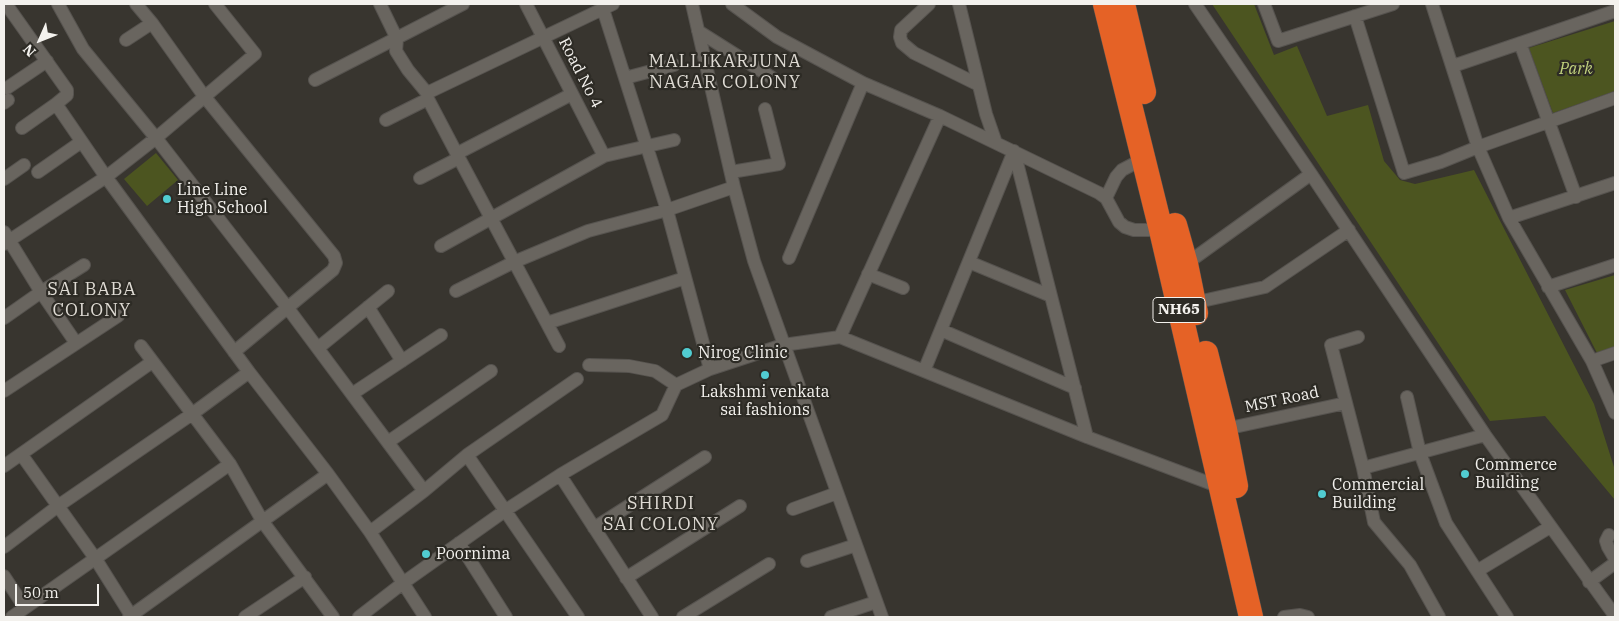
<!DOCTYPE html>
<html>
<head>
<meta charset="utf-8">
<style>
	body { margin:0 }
	#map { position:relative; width:1619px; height:621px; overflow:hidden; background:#38352f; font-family:"IBM Plex Serif",serif }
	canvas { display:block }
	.frame { position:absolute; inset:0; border:5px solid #f3f1ed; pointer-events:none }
	.north { position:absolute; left:15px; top:15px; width:50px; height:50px; -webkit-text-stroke:4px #2d2b25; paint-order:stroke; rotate:226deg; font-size:14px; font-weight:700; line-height:20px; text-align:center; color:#f3f1ed }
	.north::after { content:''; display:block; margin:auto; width:18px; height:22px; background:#f3f1ed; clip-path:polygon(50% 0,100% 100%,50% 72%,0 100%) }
	.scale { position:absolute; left:15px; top:584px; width:84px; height:22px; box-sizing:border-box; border:2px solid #f3f1ed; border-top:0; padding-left:6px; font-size:15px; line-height:18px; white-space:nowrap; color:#f3f1ed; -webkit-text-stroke:4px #2d2b25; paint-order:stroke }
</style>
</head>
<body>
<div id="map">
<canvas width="1619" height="621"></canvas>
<div class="frame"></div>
<div class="north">N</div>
<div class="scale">50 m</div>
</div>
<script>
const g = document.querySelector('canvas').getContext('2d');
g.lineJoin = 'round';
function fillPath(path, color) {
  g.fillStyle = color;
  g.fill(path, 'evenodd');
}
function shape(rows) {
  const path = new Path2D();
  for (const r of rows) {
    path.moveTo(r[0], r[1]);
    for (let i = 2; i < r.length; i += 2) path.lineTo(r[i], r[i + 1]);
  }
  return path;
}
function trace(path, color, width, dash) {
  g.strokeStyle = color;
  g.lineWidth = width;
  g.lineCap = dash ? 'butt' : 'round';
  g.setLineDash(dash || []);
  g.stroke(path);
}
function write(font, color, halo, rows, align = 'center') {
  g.font = font + ' "IBM Plex Serif",serif';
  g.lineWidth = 4.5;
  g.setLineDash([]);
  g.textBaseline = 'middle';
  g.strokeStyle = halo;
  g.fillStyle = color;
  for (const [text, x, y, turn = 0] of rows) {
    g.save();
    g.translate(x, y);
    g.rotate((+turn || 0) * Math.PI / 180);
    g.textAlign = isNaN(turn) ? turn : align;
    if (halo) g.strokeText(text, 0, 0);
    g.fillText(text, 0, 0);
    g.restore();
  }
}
const green = shape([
	[1212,4,1254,4,1274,55,1297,46,1327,116,1368,105,1384,161,1400,180,1415,184,1474,170,1594,404,1614,467,1615,468,1615,500,1545,416,1490,421],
	[1615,21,1615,91,1553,113,1529,48],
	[156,153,178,180,147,206,124,179],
	[1615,275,1615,347,1597,353,1565,290]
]);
const street = shape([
	[6,4,67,90,67,95,56,104,22,128],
	[58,4,83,49,156,138,287,307,424,491],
	[136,4,152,23,204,96,334,256,336,263,333,270,234,352],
	[380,4,397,39,396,51,408,70,427,93,428,99,459,158,559,346],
	[526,4,604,156],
	[692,4,734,187,754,261,882,617],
	[732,4,777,37,863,83,940,116,1099,193,1106,198,1119,222,1125,227,1134,230,1161,230],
	[929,4,901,30,900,37,902,43,914,53,979,85],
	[959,4,986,114,996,143],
	[1195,4,1311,174,1485,435,1615,616],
	[1264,4,1278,41,1393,4],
	[1432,4,1478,147,1509,218,1592,361,1615,413],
	[603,9,667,210,710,369],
	[1355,16,1404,173,1441,162,1478,147,1615,98],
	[698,31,774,79],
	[126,40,152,23],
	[1520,43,1576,197],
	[1453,66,1615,11],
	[625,78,674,65],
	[315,80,463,4],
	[7,88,47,61],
	[427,93,613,4],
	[4,103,8,100],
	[56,104,106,177,249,372,328,474,370,532,425,617],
	[386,120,428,99],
	[1014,151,1087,437],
	[458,153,572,94],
	[38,172,81,142],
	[731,172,779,164,765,109],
	[420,178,459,158],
	[4,179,24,165],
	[1106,198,1116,177,1122,170,1143,159],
	[1509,218,1615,183],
	[4,232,41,292,76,343],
	[4,244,106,177,156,138,255,54,215,4],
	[441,246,604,156,674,140],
	[789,258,863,83],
	[969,262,1051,296],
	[1186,264,1311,174],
	[868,274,903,288],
	[1548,287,1615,265],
	[456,291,514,262,588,231,667,210,734,187],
	[1193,303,1265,287,1349,230],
	[368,307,402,361],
	[4,318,41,292,84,265],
	[547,323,685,278],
	[941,330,1075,388],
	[840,337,940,116],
	[1358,337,1331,345,1363,468,1374,522,1410,565,1439,617],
	[141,346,230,464,263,522,333,617],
	[318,348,388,291],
	[1592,361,1615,353],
	[589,365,629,366,655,371,676,385],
	[924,371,1014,151],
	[4,391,118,316],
	[352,394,441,335],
	[1407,397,1420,453,1446,523,1507,617],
	[1225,429,1346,403],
	[388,442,491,371],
	[21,454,95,558,132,617],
	[467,455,578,617],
	[4,466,152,362],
	[1363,468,1485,435],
	[560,475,652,617],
	[793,509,837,493],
	[594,528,705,457],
	[370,532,424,491,467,455,577,379],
	[1609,535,1606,541,1608,547,1615,559],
	[459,543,506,617],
	[4,547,58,506,192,414,249,372],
	[807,561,856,545],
	[1477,571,1550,527],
	[4,576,25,608],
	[626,578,740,506],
	[1589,582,1615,563],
	[12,617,230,464],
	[129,617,328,474],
	[245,617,305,577],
	[359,617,403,583,506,510,560,475,662,415,676,385,710,369,783,345,840,337,1087,437,1220,487],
	[683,617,769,564],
	[831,617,876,602],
	[1284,617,1300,615,1308,617]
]);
const highway = shape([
	[1105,4,1161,230,1251,617],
	[1123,4,1144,92],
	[1175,225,1186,264,1196,313],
	[1206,353,1225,429,1236,486]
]);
const markers = [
	[167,199,5,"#51ccd1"],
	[687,353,6,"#51ccd1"],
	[765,375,5,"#51ccd1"],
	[1465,474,5,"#51ccd1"],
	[1322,494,5,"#51ccd1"],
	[426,554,5,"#51ccd1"]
];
const shields = [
	[1179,310,52]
];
const shieldNames = [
	["NH65",1179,310]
];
const parkNames = [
	["Park",1576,69]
];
const streetNames = [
	["Road No 4",580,73,63],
	["MST Road",1282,400,-12]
];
const poiNames = [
	["Line Line",177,190],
	["High School",177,208],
	["Nirog Clinic",698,353],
	["Lakshmi venkata",765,392,"center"],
	["sai fashions",765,410,"center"],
	["Commerce",1475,465],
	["Building",1475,483],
	["Commercial",1332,485],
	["Building",1332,503],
	["Poornima",436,554]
];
const neighbourhoodNames = [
	["MALLIKARJUNA",725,62],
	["NAGAR COLONY",725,83],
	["SAI BABA",92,290],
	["COLONY",92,311],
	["SHIRDI",661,504],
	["SAI COLONY",661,525]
];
fillPath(green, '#4c5520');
trace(street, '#56534f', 14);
trace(highway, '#56534f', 25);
trace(street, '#69655f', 12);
trace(highway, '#e56226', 24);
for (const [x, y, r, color] of markers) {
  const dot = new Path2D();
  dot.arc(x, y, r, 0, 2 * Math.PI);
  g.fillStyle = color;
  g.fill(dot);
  trace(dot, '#2d2b25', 2);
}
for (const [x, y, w] of shields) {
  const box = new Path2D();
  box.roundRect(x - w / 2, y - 12.5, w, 25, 4);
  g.fillStyle = '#2d2b25';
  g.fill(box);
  trace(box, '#f3f1ed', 1);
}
write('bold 15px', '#f3f1ed', null, shieldNames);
write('italic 16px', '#c1d27e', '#2d2b25', parkNames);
write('16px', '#f3f1ed', '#2d2b25', streetNames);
write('16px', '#f3f1ed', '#2d2b25', poiNames, 'left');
g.letterSpacing = '1px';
write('18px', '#dfdbd4', '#2d2b25', neighbourhoodNames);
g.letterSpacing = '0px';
</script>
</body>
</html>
